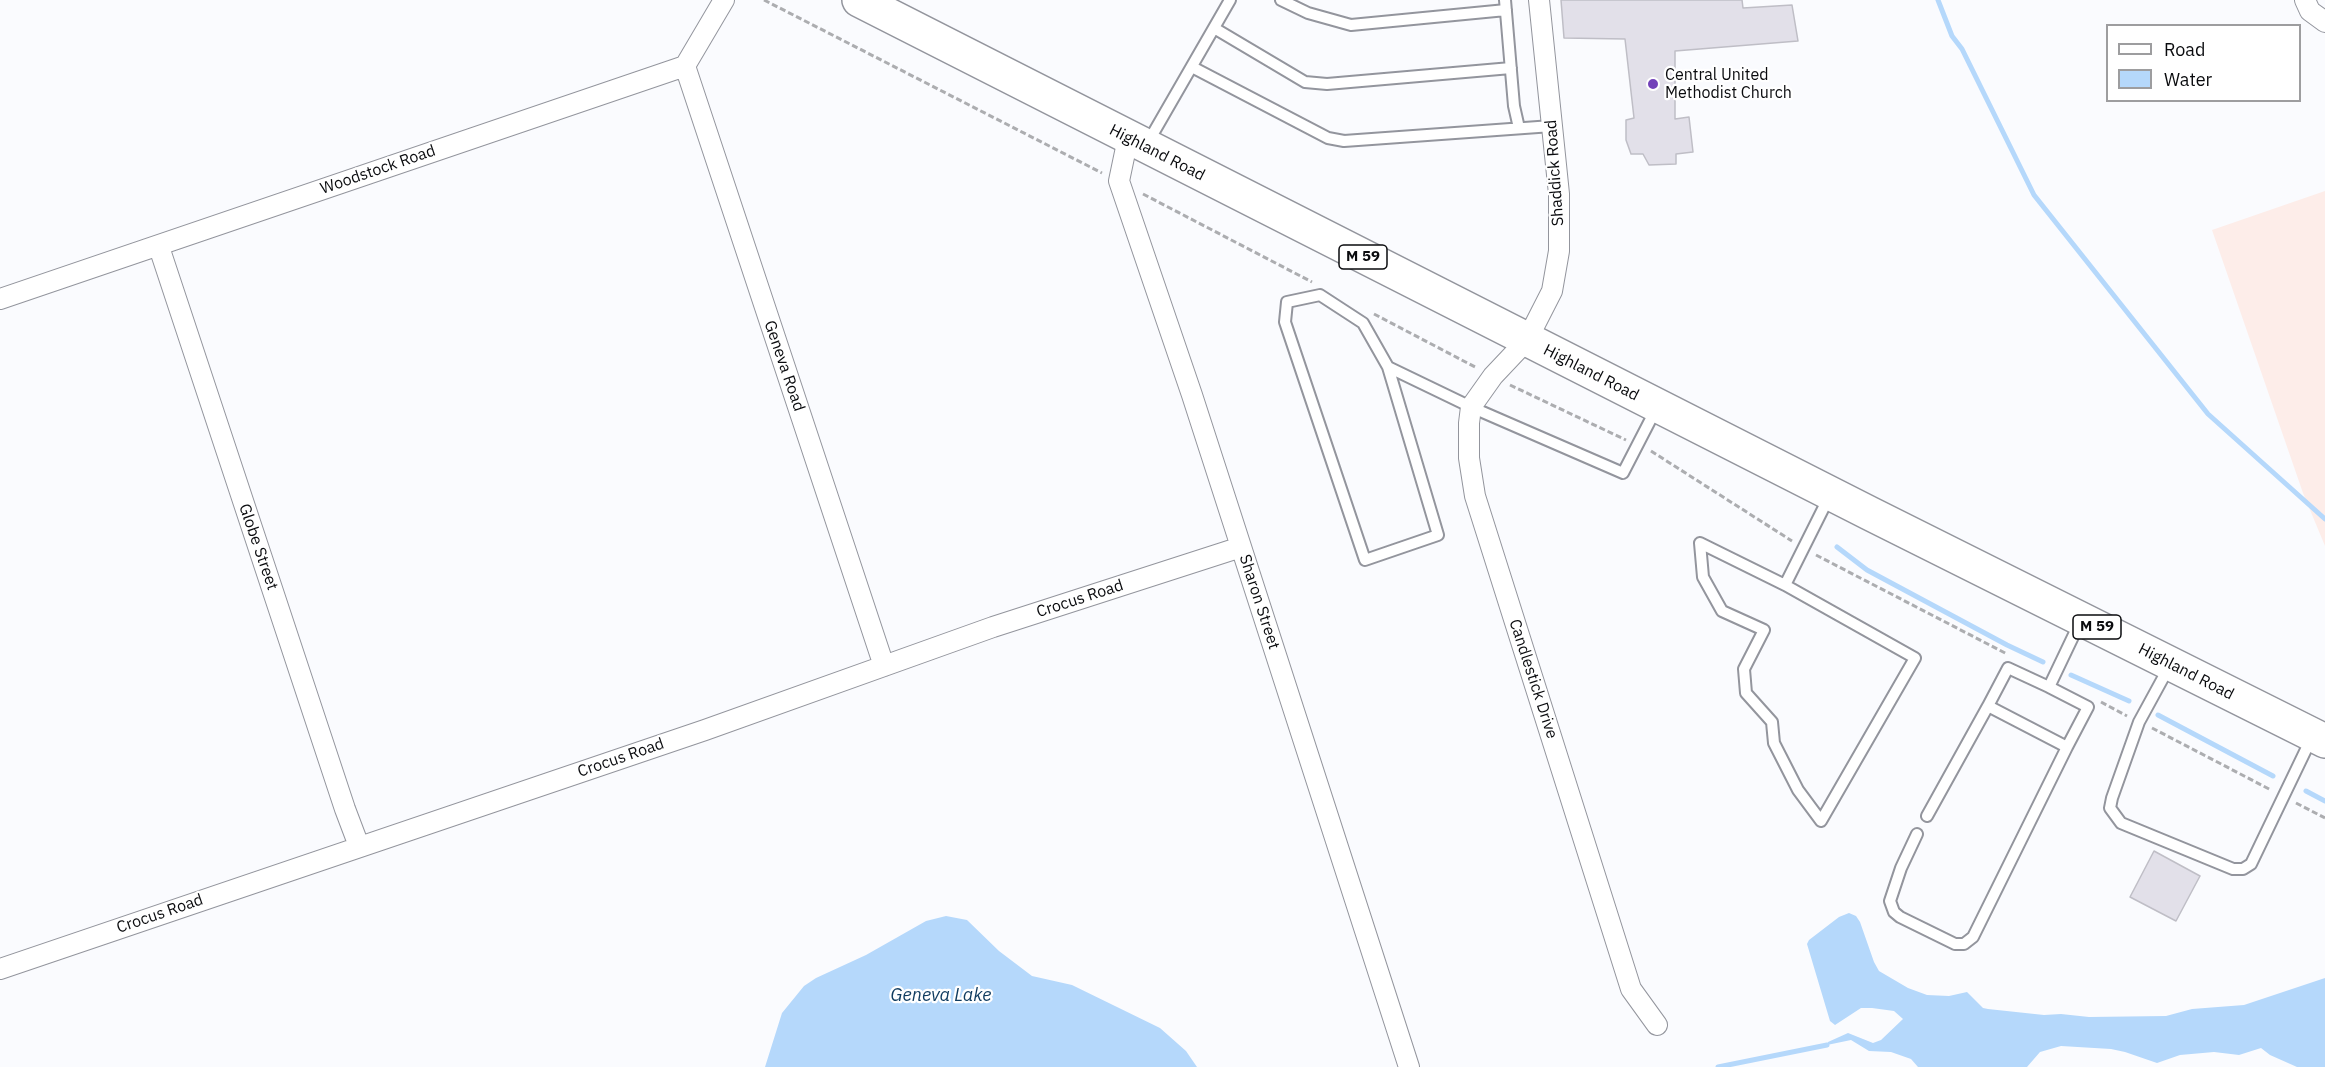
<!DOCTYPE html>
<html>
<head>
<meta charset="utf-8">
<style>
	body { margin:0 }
	#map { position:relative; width:2325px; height:1067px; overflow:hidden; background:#fafbfe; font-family:"IBM Plex Sans",sans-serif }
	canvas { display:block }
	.legend { position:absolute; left:2106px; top:24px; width:195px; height:78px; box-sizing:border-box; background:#fff; border:2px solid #9d9d9f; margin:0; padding:8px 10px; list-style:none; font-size:18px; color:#0a0b0e }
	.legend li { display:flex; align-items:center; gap:12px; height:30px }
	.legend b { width:30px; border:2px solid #9d9d9f }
</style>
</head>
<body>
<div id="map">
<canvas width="2325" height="1067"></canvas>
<ul class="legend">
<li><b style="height:8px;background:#fff"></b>Road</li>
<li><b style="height:16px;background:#b5d8fb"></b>Water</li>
</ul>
</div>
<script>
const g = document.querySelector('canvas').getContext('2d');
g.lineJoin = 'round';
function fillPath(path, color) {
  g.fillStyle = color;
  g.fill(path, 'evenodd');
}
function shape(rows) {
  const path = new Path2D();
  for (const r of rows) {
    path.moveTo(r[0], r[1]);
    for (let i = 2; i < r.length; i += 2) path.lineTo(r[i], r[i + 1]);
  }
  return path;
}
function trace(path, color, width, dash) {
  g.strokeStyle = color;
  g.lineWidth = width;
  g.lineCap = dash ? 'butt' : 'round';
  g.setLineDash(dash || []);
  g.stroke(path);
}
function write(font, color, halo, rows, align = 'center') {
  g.font = font + ' "IBM Plex Sans",sans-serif';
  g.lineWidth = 4.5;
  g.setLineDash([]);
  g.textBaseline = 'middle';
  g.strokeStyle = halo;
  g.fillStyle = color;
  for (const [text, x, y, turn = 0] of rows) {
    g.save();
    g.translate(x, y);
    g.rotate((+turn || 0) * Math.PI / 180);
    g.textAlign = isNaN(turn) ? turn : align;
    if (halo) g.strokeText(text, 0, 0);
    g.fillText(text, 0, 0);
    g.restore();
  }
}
const education = shape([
	[2325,191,2325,546,2303,493,2212,230]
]);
const water = shape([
	[1849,913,1856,916,1860,922,1874,962,1879,971,1908,988,1927,995,1949,996,1967,992,1983,1008,1988,1009,2044,1015,2061,1014,2089,1017,2166,1016,2192,1009,2244,1005,2325,978,2325,1067,2297,1067,2270,1055,2261,1048,2239,1055,2214,1052,2180,1055,2157,1063,2125,1052,2111,1049,2061,1046,2040,1052,2027,1067,1918,1067,1911,1059,1891,1052,1869,1051,1851,1040,1827,1045,1828,1042,1848,1033,1873,1043,1881,1040,1903,1019,1894,1011,1872,1008,1861,1008,1835,1025,1830,1021,1807,944,1809,940,1839,917],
	[946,916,967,920,999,951,1032,976,1072,985,1160,1028,1186,1051,1197,1067,765,1067,782,1013,804,986,816,978,866,955,926,921]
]);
const stream = shape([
	[1938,0,1952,36,1962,49,2034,195,2208,414,2325,519],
	[1837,547,1867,570,2007,645,2043,662],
	[2071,675,2129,701],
	[2158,715,2273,776],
	[2306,791,2325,801],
	[1718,1067,1827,1045]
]);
const building = shape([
	[1561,0,1742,0,1743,8,1792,5,1798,41,1675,51,1675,119,1689,117,1693,152,1676,154,1676,164,1649,165,1643,154,1631,154,1626,140,1626,120,1634,118,1625,39,1564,38,1561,0],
	[2154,851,2200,876,2176,921,2130,897,2154,851]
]);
const path = shape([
	[764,0,1102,173],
	[1143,194,1312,282],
	[1374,314,1477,368],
	[1510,385,1626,440],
	[1651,451,1792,541],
	[1816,555,2007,654],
	[2101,702,2127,716],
	[2152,728,2271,790],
	[2296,803,2325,818]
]);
const lane = shape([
	[1281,0,1308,13,1351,25,1506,10],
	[1505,0,1514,106,1519,128],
	[1214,28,1305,82,1327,84,1511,68],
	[1192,67,1328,138,1344,141,1552,126],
	[1147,144,1230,0],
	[1388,367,1438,535,1365,560,1285,322,1287,302,1320,295,1363,323,1388,367,1471,407,1623,473,1656,409],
	[1785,585,1915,658,1821,821,1798,790,1774,743,1772,722,1746,693,1744,669,1764,630,1722,611,1703,577,1700,543,1785,585,1829,497],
	[2169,667,2139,722,2112,798,2110,808,2121,823,2233,869,2243,869,2251,864,2312,737],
	[2049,687,2008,668,1988,706,2067,747,2088,707,2049,687,2080,622],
	[1927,816,1988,706],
	[1917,834,1901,868,1890,901,1894,912,1900,917,1955,944,1964,944,1973,937,2067,747]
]);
const street = shape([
	[1539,0,1559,194,1559,251,1552,291,1527,340,1493,376,1471,407,1469,423,1469,458,1475,496,1631,989,1657,1025],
	[2305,0,2310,11,2325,22],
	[685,66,884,666],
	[1128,138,1119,181,1192,395,1409,1067],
	[159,247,345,809,359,846],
	[0,299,685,66,724,0],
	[0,969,705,730,993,627,1241,547]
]);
const highway = shape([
	[859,0,1869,513,2325,741]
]);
const markers = [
	[1653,84,6,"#7342b9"]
];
const shields = [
	[1363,257,48],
	[2097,627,48]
];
const shieldNames = [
	["M 59",1363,257],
	["M 59",2097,627]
];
const poiNames = [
	["Central United",1665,75],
	["Methodist Church",1665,93]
];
const streetNames = [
	["Highland Road",1157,153,27],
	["Woodstock Road",378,170,-19],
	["Shaddick Road",1555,173,-94],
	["Geneva Road",784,366,71],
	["Highland Road",1591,373,27],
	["Globe Street",258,547,71],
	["Crocus Road",1080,599,-18],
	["Sharon Street",1259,602,72],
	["Highland Road",2186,672,27],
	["Candlestick Drive",1533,679,72],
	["Crocus Road",621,758,-19],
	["Crocus Road",160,914,-19]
];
const waterNames = [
	["Geneva Lake",941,996]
];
fillPath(education, '#fdede9');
fillPath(water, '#b5d8fb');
trace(stream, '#b5d8fb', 5);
fillPath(building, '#e2e0e9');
trace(building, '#bfbec6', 1.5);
trace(lane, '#93959d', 14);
trace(street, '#93959d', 22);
trace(highway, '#93959d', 36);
trace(path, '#acadb0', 3, [6, 3]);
trace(lane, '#fff', 10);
trace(street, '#fff', 20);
trace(highway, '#fff', 33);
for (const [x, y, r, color] of markers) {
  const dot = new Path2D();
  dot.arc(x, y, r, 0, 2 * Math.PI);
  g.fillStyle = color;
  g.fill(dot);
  trace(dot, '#fff', 2);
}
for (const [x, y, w] of shields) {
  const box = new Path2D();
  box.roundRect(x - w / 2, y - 12, w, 24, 4.5);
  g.fillStyle = '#fff';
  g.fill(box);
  trace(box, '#0a0b0e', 1.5);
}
write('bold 15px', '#0a0b0e', null, shieldNames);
write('16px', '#0a0b0e', '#fff', poiNames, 'left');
write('16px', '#0a0b0e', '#fff', streetNames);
write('italic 18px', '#0f3b5f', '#fff', waterNames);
</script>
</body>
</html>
